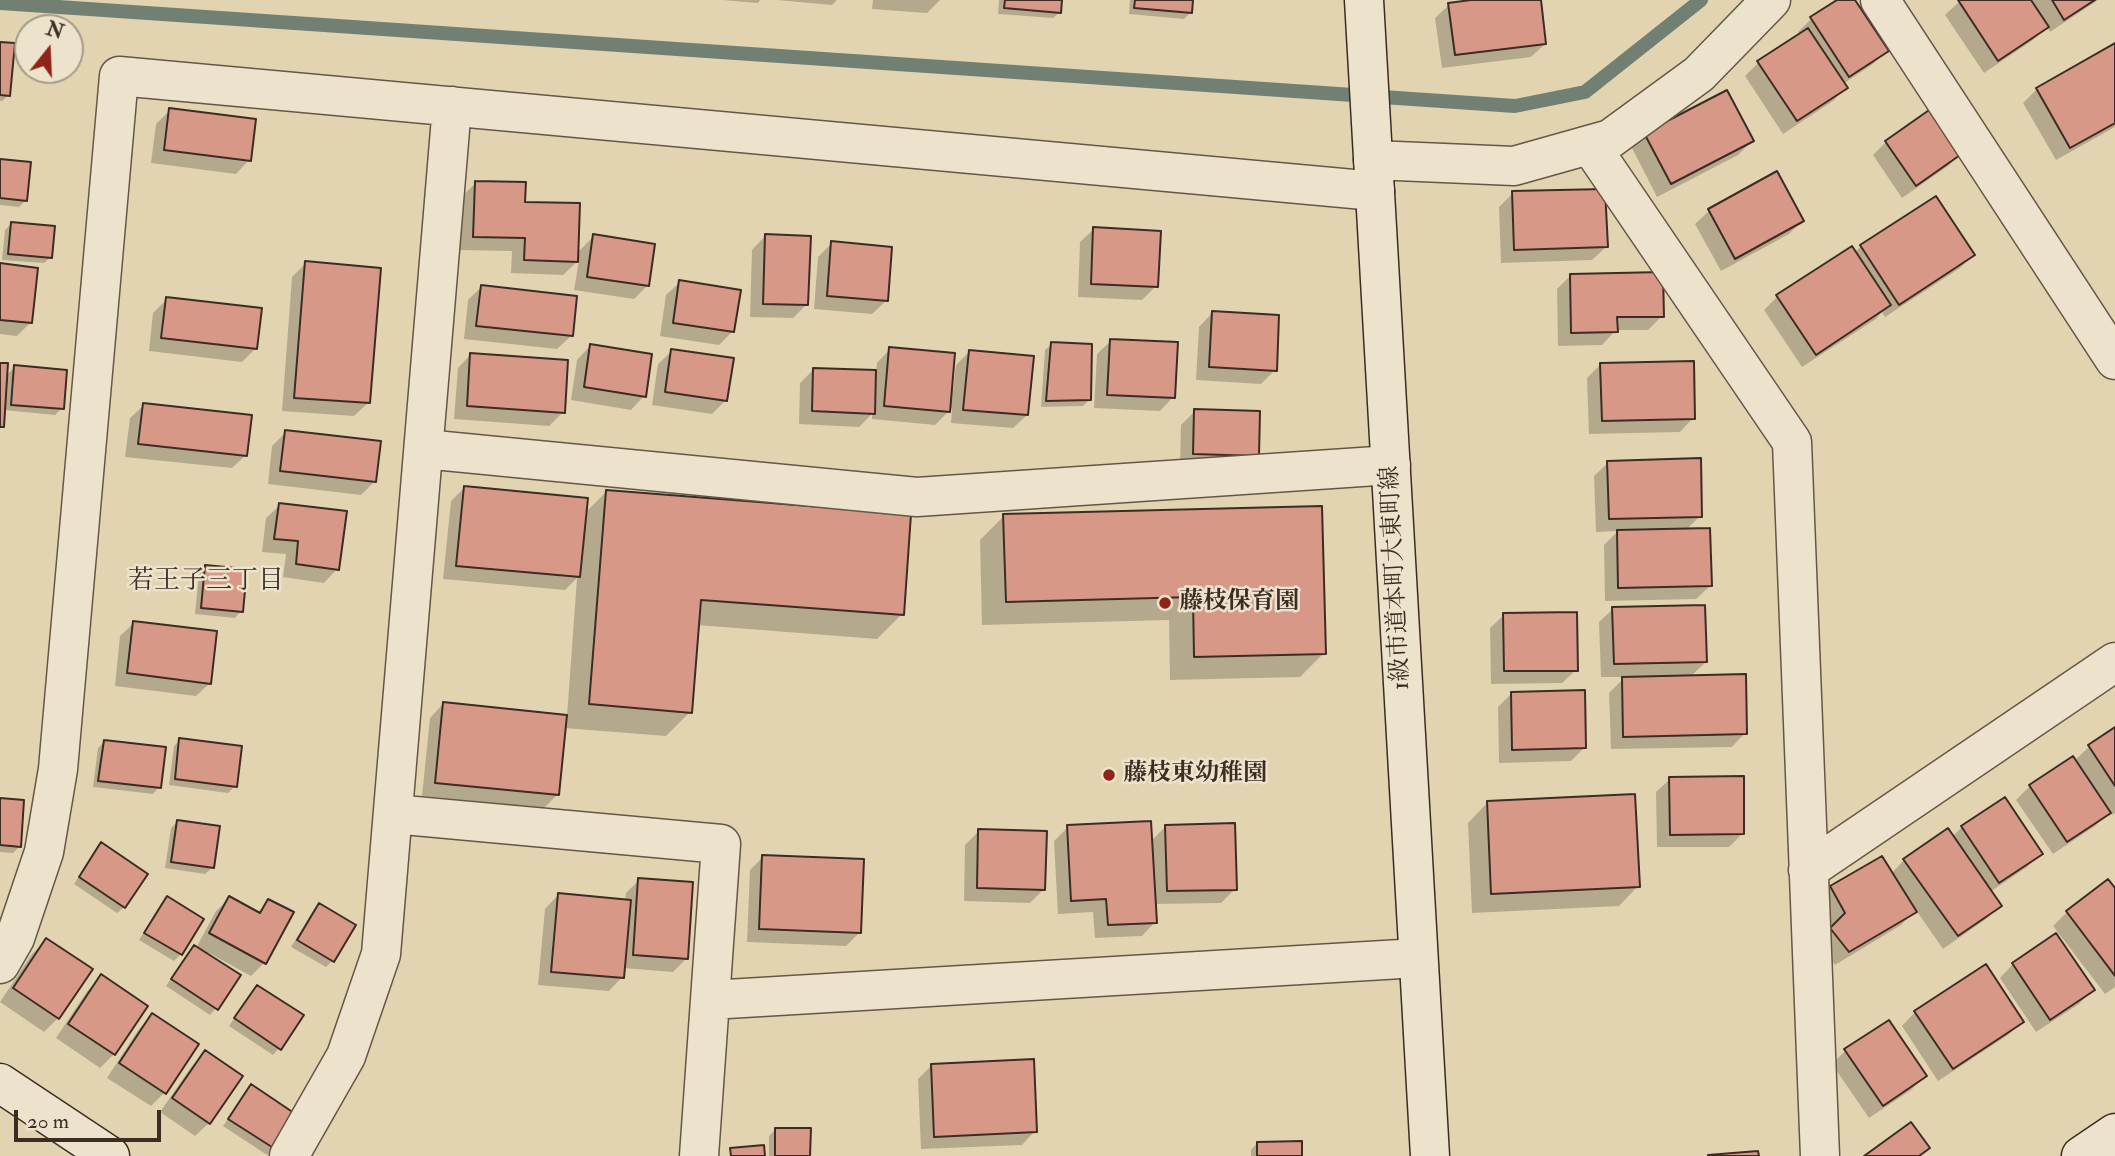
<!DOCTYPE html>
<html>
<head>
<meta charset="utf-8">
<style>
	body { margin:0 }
	#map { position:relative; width:2115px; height:1156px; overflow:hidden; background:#e3d4b1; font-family:"IM FELL Double Pica",serif }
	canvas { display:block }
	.north { position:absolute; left:14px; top:14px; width:70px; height:70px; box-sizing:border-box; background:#ede3cc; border:2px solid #a69a89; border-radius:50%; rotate:18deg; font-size:19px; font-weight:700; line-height:28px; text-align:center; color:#3c2c24 }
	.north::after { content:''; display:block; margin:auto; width:24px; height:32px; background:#8f2418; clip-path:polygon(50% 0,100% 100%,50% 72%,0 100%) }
	.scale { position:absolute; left:14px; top:1110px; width:147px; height:32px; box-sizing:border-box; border:4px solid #3c2c24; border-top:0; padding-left:9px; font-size:21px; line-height:24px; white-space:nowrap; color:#3c2c24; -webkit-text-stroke:5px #ede3cc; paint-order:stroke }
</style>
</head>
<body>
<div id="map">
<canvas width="2115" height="1156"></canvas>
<div class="north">N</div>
<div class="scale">20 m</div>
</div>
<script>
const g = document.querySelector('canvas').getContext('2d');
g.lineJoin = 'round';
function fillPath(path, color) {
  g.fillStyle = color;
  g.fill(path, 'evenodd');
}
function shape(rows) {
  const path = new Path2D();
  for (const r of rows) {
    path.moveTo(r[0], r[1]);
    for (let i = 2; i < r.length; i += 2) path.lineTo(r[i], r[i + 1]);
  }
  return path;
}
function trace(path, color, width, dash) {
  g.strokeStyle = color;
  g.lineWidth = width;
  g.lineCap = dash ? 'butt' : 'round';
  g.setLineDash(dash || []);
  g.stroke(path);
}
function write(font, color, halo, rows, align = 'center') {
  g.font = font + ' "IM FELL Double Pica","Noto Serif JP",serif';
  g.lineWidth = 5;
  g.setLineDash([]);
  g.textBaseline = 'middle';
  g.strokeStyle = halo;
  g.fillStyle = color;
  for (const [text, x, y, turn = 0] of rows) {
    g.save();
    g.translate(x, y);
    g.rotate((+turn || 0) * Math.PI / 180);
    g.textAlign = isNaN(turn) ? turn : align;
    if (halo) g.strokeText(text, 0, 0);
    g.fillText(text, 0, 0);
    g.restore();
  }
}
const shadow = shape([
	[722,0,760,0,758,3],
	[777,0,837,0,832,5],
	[873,0,940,0,927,13,872,9],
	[999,0,1061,0,1060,12,1053,18,998,14],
	[1130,0,1191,0,1190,13,1184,19,1129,14],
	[1486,0,1539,0,1545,44,1531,57,1442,68,1435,18,1449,5],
	[1840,0,1853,0,1887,50,1873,64,1843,84,1846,87,1833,101,1783,134,1745,76,1758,63,1800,35,1798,32,1811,19],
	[1961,0,2098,0,2050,32,2047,26,2033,40,1984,73,1945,15],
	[0,44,9,95,2,101,0,101],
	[2115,45,2115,127,2056,160,2023,103,2037,89],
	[170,110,249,160,236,174,151,163,156,124],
	[1645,134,1752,141,1738,155,1657,197,1632,148],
	[1886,142,1961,153,1948,166,1902,198,1873,155],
	[0,161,26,200,19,207,0,205],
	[476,183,523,203,577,253,594,236,648,285,634,299,574,290,579,260,563,275,511,273,512,251,460,250,462,196],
	[1513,193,1606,247,1592,260,1501,263,1499,207],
	[1709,211,1802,221,1789,234,1721,271,1695,224],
	[11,224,51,257,44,263,2,260,5,230],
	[1094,229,1156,286,1142,300,1078,297,1080,242],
	[765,236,807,304,793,318,750,317,752,250],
	[832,243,886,301,872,314,814,309,818,257],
	[1861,246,1973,255,1960,268,1885,317,1882,312,1876,319,1802,367,1764,310,1777,297,1855,252],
	[306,263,368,403,354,416,282,411,292,277],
	[0,265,30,323,17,336,0,334],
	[1571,275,1662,316,1648,330,1616,330,1602,345,1558,346,1557,289],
	[680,282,733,331,719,345,660,336,666,295],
	[482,286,571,336,557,349,464,339,468,300],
	[167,299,256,348,242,362,149,351,153,313],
	[1212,313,1275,370,1261,384,1196,380,1199,327],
	[1111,341,1173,397,1160,411,1094,408,1097,354],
	[1052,344,1090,399,1083,406,1041,407,1045,350],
	[590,346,644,396,631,410,571,400,577,360],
	[890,349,950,390,953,391,956,365,969,352,1027,415,1013,428,951,423,952,408,935,425,872,419,872,414,859,427,799,424,800,383,814,369,876,372,877,363],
	[672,351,726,400,712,414,652,405,658,364],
	[471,354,563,412,549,426,454,419,458,368],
	[1601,364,1693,418,1680,432,1589,434,1587,378],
	[0,365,5,377,15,367,62,408,55,415,3,410,2,426,0,428],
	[144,405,246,455,232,468,125,457,130,418],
	[1195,411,1258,456,1180,467,1181,425],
	[286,432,375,481,361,495,268,484,272,446],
	[1608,463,1700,516,1686,530,1710,586,1696,599,1605,601,1604,545,1618,531,1596,532,1594,476],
	[464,488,584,514,606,492,902,614,877,639,697,625,690,712,666,736,564,728,558,794,544,808,422,796,430,718,443,704,567,716,577,578,565,590,443,579,451,501],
	[280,505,337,569,324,583,283,577,286,554,262,552,266,518],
	[1004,516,1324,653,1300,677,1170,680,1169,620,982,625,980,540],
	[205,567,241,611,235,618,195,614,199,574],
	[1613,609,1706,662,1690,677,1745,733,1732,747,1611,749,1609,693,1625,677,1601,677,1599,622],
	[1504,615,1576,670,1562,683,1491,684,1490,628],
	[134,623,210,683,196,696,115,686,120,636],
	[1512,693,1584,748,1571,761,1499,763,1498,707],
	[2115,730,2115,813,2112,815,2110,812,2095,826,2053,854,2016,800,2030,786,2074,761,2089,747],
	[180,740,235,786,228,793,169,785,174,746],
	[104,742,159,787,153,794,93,787,98,748],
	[1670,779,1743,833,1729,847,1657,847,1656,792],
	[2005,799,2040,854,2027,867,1990,892,2000,905,1986,919,1943,949,1916,910,1901,925,1835,965,1817,943,1833,927,1817,901,1831,888,1881,859,1891,874,1904,860,1952,837,1962,827],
	[0,800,20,846,13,853,0,852],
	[1487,803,1638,886,1619,906,1472,913,1468,823],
	[177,822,212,868,205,874,165,868,171,828],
	[1166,826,1235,889,1221,903,1154,904,1155,922,1142,936,1095,938,1093,912,1058,914,1054,841,1068,827,1151,841],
	[979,831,1044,889,1030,903,964,901,965,845],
	[102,844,124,907,117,913,74,884,95,851],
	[763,857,860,932,846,946,747,942,750,870],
	[639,880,686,959,673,972,623,968,622,977,609,991,538,985,545,909,558,895,625,901,626,893],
	[2108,881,2115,890,2115,987,2105,994,2053,926,2067,912],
	[167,898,201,919,181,954,174,961,139,940,161,904],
	[230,898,257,913,269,901,264,963,251,976,209,953,207,955,216,1008,210,1015,166,986,188,953,194,947,196,948,216,911],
	[319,905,332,961,326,967,291,947,313,911],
	[46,940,90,969,58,1018,44,1032,0,1002,32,954],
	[2013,964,2092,990,2079,1004,2036,1032,2000,978],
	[102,977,146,1006,114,1054,100,1068,56,1038,88,990],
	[251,994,279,1048,273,1055,229,1026],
	[1915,1012,2022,1022,2008,1035,1938,1081,1902,1026],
	[152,1015,196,1045,164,1093,151,1106,107,1078,139,1029],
	[1846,1050,1925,1076,1911,1090,1869,1118,1832,1064],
	[206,1052,209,1123,195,1136,160,1112,192,1066],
	[931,1066,1035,1131,1022,1145,921,1149,918,1079],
	[251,1087,274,1148,267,1155,223,1126],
	[776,1129,809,1156,769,1156,769,1136],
	[1257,1143,1300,1156,1251,1156,1251,1150]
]);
const stream = shape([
	[0,3,1515,106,1585,92,1701,0]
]);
const building = shape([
	[1005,0,1062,0,1061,13,1004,8,1005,0],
	[1135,0,1193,0,1192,13,1134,8,1135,0],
	[1471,0,1541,0,1546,44,1455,55,1448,3,1471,0],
	[1837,0,1855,0,1889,51,1849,77,1810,17,1837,0],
	[1958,0,2031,0,2049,27,1998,61,1958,0],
	[2052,0,2095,0,2064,20,2052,0],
	[1808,28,1848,88,1797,121,1757,61,1808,28],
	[0,42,15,43,10,96,0,95,0,42],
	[2115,43,2115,123,2070,148,2036,88,2115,43],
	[1727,90,1754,141,1671,184,1644,133,1727,90],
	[169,108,256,119,251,161,164,150,169,108],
	[1932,108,1963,153,1916,186,1885,141,1932,108],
	[0,159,31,162,27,201,0,198,0,159],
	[1777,171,1804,221,1735,259,1708,209,1777,171],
	[475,181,526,182,525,202,580,203,578,262,524,260,525,238,473,237,475,181],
	[1605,189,1608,247,1514,250,1512,191,1605,189],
	[1936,196,1975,255,1899,305,1860,245,1936,196],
	[11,222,55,226,52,258,8,254,11,222],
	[1093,227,1161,231,1158,287,1091,284,1093,227],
	[593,234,655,244,649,286,587,277,593,234],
	[765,234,811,236,808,305,763,304,765,234],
	[831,241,892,247,888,301,827,296,831,241],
	[1852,246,1891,305,1816,355,1776,295,1852,246],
	[305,261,381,268,370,403,294,398,305,261],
	[0,263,38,268,32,323,0,320,0,263],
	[1663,272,1664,317,1617,317,1618,332,1571,333,1570,274,1663,272],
	[679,280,741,290,734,332,673,323,679,280],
	[481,285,577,296,573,336,476,326,481,285],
	[166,297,262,308,257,349,161,338,166,297],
	[1212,311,1279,315,1277,371,1209,367,1212,311],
	[1110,339,1178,342,1175,398,1107,395,1110,339],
	[1051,342,1092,344,1091,400,1046,401,1051,342],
	[590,344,652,354,646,397,584,387,590,344],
	[889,347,955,353,950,412,884,406,889,347],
	[671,349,734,358,727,401,665,392,671,349],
	[969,350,1034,356,1028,415,963,410,969,350],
	[470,353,568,360,565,413,467,406,470,353],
	[1694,361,1695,419,1602,421,1600,363,1694,361],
	[0,363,8,363,4,427,0,427,0,363],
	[14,365,67,370,64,409,11,405,14,365],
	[813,368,876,370,875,414,812,411,813,368],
	[143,403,252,415,247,456,138,444,143,403],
	[1194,409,1260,411,1259,456,1193,454,1194,409],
	[285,430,381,441,376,482,280,471,285,430],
	[1701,458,1702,517,1609,519,1607,461,1701,458],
	[464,486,588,498,580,577,456,566,464,486],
	[606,490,911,514,904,615,701,600,692,713,589,704,606,490],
	[279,503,347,511,339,570,296,564,298,541,274,539,279,503],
	[1322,506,1326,654,1194,657,1193,597,1006,602,1003,514,1322,506],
	[1710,528,1712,586,1618,588,1617,530,1710,528],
	[205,565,247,569,243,612,201,608,205,565],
	[1705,605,1707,662,1614,664,1612,607,1705,605],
	[1577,612,1578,671,1504,671,1503,613,1577,612],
	[133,621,217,631,211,684,127,673,133,621],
	[1746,674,1747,734,1623,737,1622,677,1746,674],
	[1585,690,1586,748,1512,750,1511,692,1585,690],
	[443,702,567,715,559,795,435,783,443,702],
	[2115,727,2115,786,2088,745,2115,727],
	[179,738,242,746,237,787,175,779,179,738],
	[104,740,166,747,161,788,98,781,104,740],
	[2073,756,2111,813,2067,842,2029,785,2073,756],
	[1744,776,1744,834,1670,835,1669,777,1744,776],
	[1635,794,1640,887,1491,894,1487,801,1635,794],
	[2005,797,2043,854,1999,883,1961,826,2005,797],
	[0,798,24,800,21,847,0,845,0,798],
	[177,820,220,826,214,868,171,862,177,820],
	[1151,821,1157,923,1108,925,1106,899,1071,901,1067,825,1151,821],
	[1235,823,1237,890,1167,891,1165,825,1235,823],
	[1948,828,2002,906,1958,936,1903,859,1948,828],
	[978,829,1047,831,1045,890,977,888,978,829],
	[101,842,148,874,125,908,79,877,101,842],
	[762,855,864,859,861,933,759,929,762,855],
	[1882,856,1917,912,1849,952,1830,928,1845,913,1830,886,1882,856],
	[638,878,693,882,688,959,633,955,638,878],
	[2108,879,2115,888,2115,976,2066,911,2108,879],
	[558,893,631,900,624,978,551,972,558,893],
	[167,896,204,919,182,955,144,933,167,896],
	[229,896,260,913,268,899,294,912,266,964,209,933,229,896],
	[319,903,356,925,334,962,297,940,319,903],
	[2056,933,2095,990,2050,1020,2012,963,2056,933],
	[46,938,93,969,59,1019,13,988,46,938],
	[194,945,241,975,218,1010,171,979,194,945],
	[1986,964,2024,1022,1953,1069,1914,1011,1986,964],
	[101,974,148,1006,115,1055,68,1024,101,974],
	[257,985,304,1015,281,1050,234,1018,257,985],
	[152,1013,199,1044,166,1094,119,1063,152,1013],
	[1889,1020,1927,1076,1883,1106,1844,1049,1889,1020],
	[205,1050,243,1076,210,1124,172,1098,205,1050],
	[1034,1059,1037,1132,934,1137,931,1064,1034,1059],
	[251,1084,297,1115,275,1149,228,1119,251,1084],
	[1911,1122,1930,1148,1919,1156,1864,1156,1911,1122],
	[775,1128,811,1128,810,1156,775,1156,775,1128],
	[1302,1141,1302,1156,1257,1156,1257,1142,1302,1141],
	[764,1145,765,1156,731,1156,730,1148,764,1145],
	[1758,1151,1759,1156,1708,1156,1708,1155,1758,1151]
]);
const street = shape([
	[1880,0,2115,360],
	[1590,145,1792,442,1820,1156],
	[1373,160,1514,166,1610,139,1699,74,1771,0],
	[424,449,917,497,1391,465],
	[393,814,721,844,699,1156],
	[1808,870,2115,662],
	[0,964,15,938,44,852,58,769,119,76,1375,191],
	[710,1000,1418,958],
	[289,1156,346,1056,381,954,452,106]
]);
const secondary = shape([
	[1364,0,1430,1156],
	[0,1083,110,1156],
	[2081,1156,2115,1133]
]);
const markers = [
	[1165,603,7,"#8f2418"],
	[1109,775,7,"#8f2418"]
];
const streetNames = [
	["1級市道本町大東町線",1397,578,-93]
];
const poiNames = [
	["藤枝保育園",1179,603],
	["藤枝東幼稚園",1123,775]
];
const neighbourhoodNames = [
	["若王子三丁目",206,582]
];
fillPath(shadow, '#0003');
trace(stream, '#728074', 14);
fillPath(building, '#d89888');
trace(building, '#3c2c24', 2);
trace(street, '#665647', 41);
trace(secondary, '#3c2c24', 41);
trace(street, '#ede3cc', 38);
trace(secondary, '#ede3cc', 38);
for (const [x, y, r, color] of markers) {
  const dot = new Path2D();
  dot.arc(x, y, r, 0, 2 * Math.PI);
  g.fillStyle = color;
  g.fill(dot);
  trace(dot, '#ede3cc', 2.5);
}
write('24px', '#3c2c24', '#ede3cc', streetNames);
write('bold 24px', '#3c2c24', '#ede3cc', poiNames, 'left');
write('26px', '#3c2c24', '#ede3cc', neighbourhoodNames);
</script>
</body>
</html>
